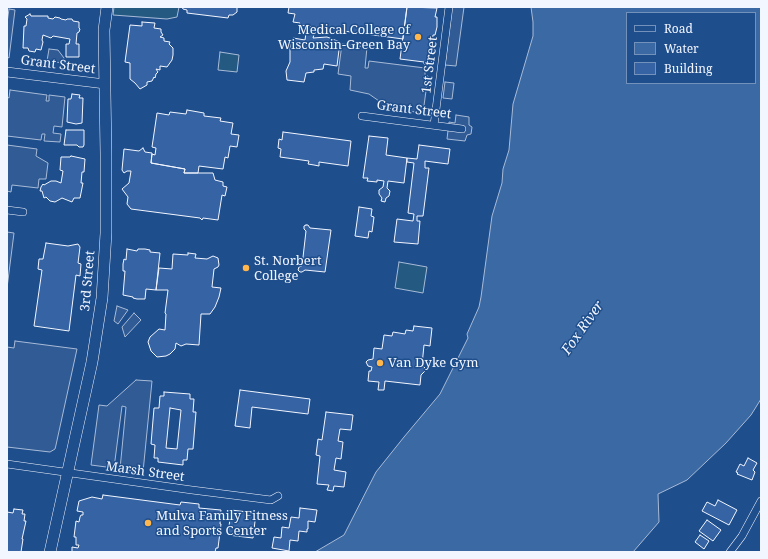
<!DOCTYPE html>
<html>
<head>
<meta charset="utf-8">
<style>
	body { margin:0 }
	#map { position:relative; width:768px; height:559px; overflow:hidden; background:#1f4e8c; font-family:"Noto Serif",serif }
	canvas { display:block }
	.frame { position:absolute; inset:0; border:8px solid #f2f6ff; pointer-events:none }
	.legend { position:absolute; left:626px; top:12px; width:130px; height:72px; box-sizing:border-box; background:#1f4e8c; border:1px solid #7391ba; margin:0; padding:5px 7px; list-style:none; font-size:12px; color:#f2f6ff }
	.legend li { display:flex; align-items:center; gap:8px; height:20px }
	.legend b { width:20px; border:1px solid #7391ba }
</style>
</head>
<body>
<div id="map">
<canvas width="768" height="559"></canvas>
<div class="frame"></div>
<ul class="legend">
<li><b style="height:5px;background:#1f4e8c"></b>Road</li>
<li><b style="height:11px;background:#3b69a3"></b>Water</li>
<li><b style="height:11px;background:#3563a3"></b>Building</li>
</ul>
</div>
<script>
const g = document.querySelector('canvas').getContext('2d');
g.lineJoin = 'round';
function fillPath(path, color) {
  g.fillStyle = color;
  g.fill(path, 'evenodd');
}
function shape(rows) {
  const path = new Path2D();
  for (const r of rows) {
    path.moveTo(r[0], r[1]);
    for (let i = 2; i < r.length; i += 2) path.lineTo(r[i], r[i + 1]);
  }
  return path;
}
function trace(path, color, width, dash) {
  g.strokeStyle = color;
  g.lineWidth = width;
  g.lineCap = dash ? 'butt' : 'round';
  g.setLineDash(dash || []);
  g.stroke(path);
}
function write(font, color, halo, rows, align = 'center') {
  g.font = font + ' "Noto Serif",serif';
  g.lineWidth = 3;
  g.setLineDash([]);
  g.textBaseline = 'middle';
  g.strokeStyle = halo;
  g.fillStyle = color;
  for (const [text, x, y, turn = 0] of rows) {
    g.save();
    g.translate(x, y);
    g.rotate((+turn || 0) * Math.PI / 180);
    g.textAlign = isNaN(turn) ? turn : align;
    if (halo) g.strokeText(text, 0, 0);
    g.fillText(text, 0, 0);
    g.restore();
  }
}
const green = shape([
	[114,7,179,7,177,17,167,19,113,15,114,7],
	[220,52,239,55,237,72,218,70,220,52],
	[399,262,427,267,423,293,395,288,399,262]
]);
const parking = shape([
	[452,7,464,7,456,66,445,65,452,7],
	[9,9,15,10,9,58,7,57,7,23,9,9],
	[342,44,367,47,365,68,368,68,369,61,425,68,425,75,428,76,423,113,378,107,379,101,369,94,350,90,351,76,338,74,342,44],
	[49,49,58,50,64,58,63,63,47,61,49,49],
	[445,82,454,83,452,99,443,98,445,82],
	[10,90,47,95,46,101,49,101,49,95,65,97,62,127,54,126,53,133,61,134,60,142,44,141,45,134,42,134,41,140,7,136,7,97,9,98,10,90],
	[456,115,469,117,469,125,472,127,471,134,467,135,465,141,447,139,449,122,455,123,456,115],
	[7,145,37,149,36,156,48,163,46,179,39,179,38,188,12,185,11,192,7,191,7,145],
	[7,232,14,233,7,288,7,232],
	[117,306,128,310,118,324,114,321,117,306],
	[134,313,141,320,125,337,122,327,134,313],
	[15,341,77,349,56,445,55,449,50,452,7,447,7,347,14,348,15,341],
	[136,380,152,381,143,472,120,469,126,407,122,406,114,468,91,465,99,405,107,406,136,380]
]);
const water = shape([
	[531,7,761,7,761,399,751,415,726,443,687,480,658,494,659,522,633,552,315,552,344,535,376,472,404,437,440,394,468,338,467,334,479,307,481,297,492,216,502,183,503,169,509,150,513,104,533,36,533,22,531,7],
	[627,13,755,13,755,83,627,83,627,13]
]);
const building = shape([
	[182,7,237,7,237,12,233,15,229,15,228,18,187,13,187,10,183,9,182,7],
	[289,7,407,7,403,39,299,25,300,23,293,22,295,14,288,13,289,7],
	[407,7,437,8,435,17,437,17,437,27,435,35,433,35,430,58,432,58,431,65,424,64,424,62,400,59,407,7],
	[30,14,31,16,48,16,48,18,53,19,55,17,60,18,61,19,66,20,67,19,72,19,73,21,79,22,79,28,80,29,79,32,77,33,76,44,79,44,79,57,66,57,66,44,69,44,70,39,53,36,51,38,43,35,42,40,43,42,41,50,36,49,35,52,29,51,28,48,23,48,24,26,26,26,27,19,25,17,30,14],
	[142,22,155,23,154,28,161,29,161,32,163,35,160,37,164,38,164,41,170,42,169,44,173,48,173,55,172,60,167,67,160,66,160,70,156,69,158,72,156,74,155,78,154,77,152,81,147,82,147,85,140,89,135,83,130,79,130,63,125,62,130,25,142,26,142,22],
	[307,26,316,28,313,38,327,37,340,42,337,66,324,64,323,69,314,70,314,72,306,73,304,82,287,80,286,71,290,62,290,46,293,38,305,40,307,26],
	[72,94,80,95,79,98,83,98,82,123,76,124,67,122,68,99,71,99,72,94],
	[187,110,204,113,204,116,221,118,220,121,233,123,231,134,239,135,237,147,230,146,228,158,225,157,223,169,199,166,198,173,184,173,185,169,151,163,152,154,155,155,156,148,152,147,157,113,169,115,170,112,186,114,187,110],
	[66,130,84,130,84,145,83,147,79,147,77,145,64,145,66,130],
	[283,132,351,141,348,166,319,162,319,166,314,165,308,164,309,161,280,157,281,149,278,148,279,139,282,140,283,132],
	[369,136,388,138,386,155,407,158,404,183,388,181,387,188,390,191,389,196,386,198,385,202,381,201,382,198,379,194,379,190,383,187,384,181,377,180,377,182,367,181,368,178,363,178,369,136],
	[419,145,450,149,448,164,425,161,425,168,429,168,423,216,417,216,417,221,420,221,418,244,394,242,397,219,413,221,414,214,408,213,414,163,407,162,407,158,417,159,419,145],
	[143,148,145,152,152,153,151,163,185,169,184,173,213,173,215,180,223,182,223,186,227,187,225,196,222,195,218,220,203,218,202,220,200,218,131,209,127,204,128,197,122,189,129,183,131,171,127,171,124,173,122,170,124,149,139,151,143,148],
	[71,156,85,159,84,172,82,172,81,183,83,183,80,198,74,198,72,202,62,198,55,202,50,201,46,197,44,198,42,191,40,191,41,187,43,184,44,185,51,181,56,181,61,183,63,171,60,170,61,157,70,157,71,156],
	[359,207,372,209,371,216,374,217,372,232,369,231,368,238,355,236,359,207],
	[306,225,308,225,310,228,331,230,325,272,305,270,302,272,300,272,298,270,299,267,302,266,306,231,304,229,304,226,306,225],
	[46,243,68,246,78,244,80,247,78,263,81,264,80,276,76,275,69,331,34,326,42,270,38,269,39,259,43,259,46,243],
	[127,249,137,251,138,249,145,249,150,250,150,252,160,253,156,290,146,289,145,299,137,299,133,298,133,297,123,295,125,271,123,271,123,264,124,259,126,260,127,249],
	[188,253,196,254,195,258,207,259,213,256,218,258,219,265,218,267,214,269,212,287,221,288,219,297,215,307,210,314,201,314,199,345,186,344,181,346,176,343,175,349,170,354,166,356,157,357,151,351,148,342,150,337,159,329,165,330,166,314,165,313,168,290,156,290,159,268,172,269,173,254,188,255,188,253],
	[414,326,432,328,430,346,424,345,422,365,425,368,425,371,421,375,420,385,385,381,384,390,378,390,379,382,368,381,369,371,371,371,372,367,368,366,366,362,368,360,373,359,374,348,382,349,384,335,392,336,393,332,405,334,406,330,413,331,414,326],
	[240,390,310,399,308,414,252,407,250,428,235,426,240,390],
	[164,392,190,394,190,399,194,399,193,412,196,412,193,449,188,449,187,460,183,460,183,465,158,462,158,458,154,458,155,445,151,444,154,408,159,408,160,396,164,396,164,392],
	[170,408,181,410,177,449,166,448,170,408],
	[326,412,353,415,351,430,340,429,338,441,343,442,341,459,336,458,334,470,346,472,344,487,334,486,333,491,327,490,329,485,317,484,320,456,316,455,318,439,322,440,326,412],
	[748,458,757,463,753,470,755,472,752,480,737,474,738,473,736,472,740,464,744,466,748,458],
	[103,495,180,505,181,502,199,504,199,508,221,510,220,524,221,524,218,548,216,548,215,552,72,552,72,547,78,548,79,545,76,545,76,537,74,537,76,521,79,522,80,517,81,515,83,515,83,512,77,511,79,501,92,497,102,499,103,495],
	[718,500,737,510,729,525,702,511,707,502,715,506,718,500],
	[300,508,317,510,315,522,308,521,308,529,307,529,307,532,299,531,298,541,290,540,289,551,272,548,274,537,281,538,282,527,289,528,291,517,299,518,300,508],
	[14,509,23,510,22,514,25,514,24,521,26,521,22,539,23,539,21,552,7,552,7,512,13,513,14,509],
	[231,510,256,513,253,538,228,535,231,510],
	[707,520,721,530,713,541,699,531,707,520],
	[700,535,709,541,704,549,695,542,700,535]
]);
const minor = shape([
	[362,116,462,129],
	[434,125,449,7],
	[7,210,23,212],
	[7,464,192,490,271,500,278,496],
	[730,552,742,536,761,501]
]);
const tertiary = shape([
	[7,72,105,84]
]);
const secondary = shape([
	[50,552,92,362,102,298,106,233,106,154,104,30,107,7]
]);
const markers = [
	[418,37,4,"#ffb74d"],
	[246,268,4,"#ffb74d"],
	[380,363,4,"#ffb74d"],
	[148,523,4,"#ffb74d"]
];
const poiNames = [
	["Medical College of",410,30,"right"],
	["Wisconsin-Green Bay",410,45,"right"],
	["St. Norbert",254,261],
	["College",254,276],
	["Van Dyke Gym",388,363],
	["Mulva Family Fitness",156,516],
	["and Sports Center",156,531]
];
const streetNames = [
	["Grant Street",58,65,7],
	["1st Street",430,65,-83],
	["Grant Street",414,110,7],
	["3rd Street",88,281,-85],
	["Marsh Street",145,472,8]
];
const waterNames = [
	["Fox River",583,328,-55]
];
fillPath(green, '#245a82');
trace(green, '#a8bbd7', 1);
fillPath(parking, '#305b95');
trace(parking, '#a8bbd7', 1);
fillPath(water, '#3b69a3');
trace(water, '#a8bbd7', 1);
fillPath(building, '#3563a3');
trace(building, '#f2f6ff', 1);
trace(minor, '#f2f6ff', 8);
trace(tertiary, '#f2f6ff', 10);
trace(secondary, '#f2f6ff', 12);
trace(minor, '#1f4e8c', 7);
trace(tertiary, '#1f4e8c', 9);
trace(secondary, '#1f4e8c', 11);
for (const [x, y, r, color] of markers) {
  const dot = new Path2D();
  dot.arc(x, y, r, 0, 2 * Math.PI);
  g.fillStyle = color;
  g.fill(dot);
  trace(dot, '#1f4e8c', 1.5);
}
write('13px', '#f2f6ff', '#1f4e8c', poiNames, 'left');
write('13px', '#f2f6ff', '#1f4e8c', streetNames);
write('italic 14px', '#f2f6ff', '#1f4e8c', waterNames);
</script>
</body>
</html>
